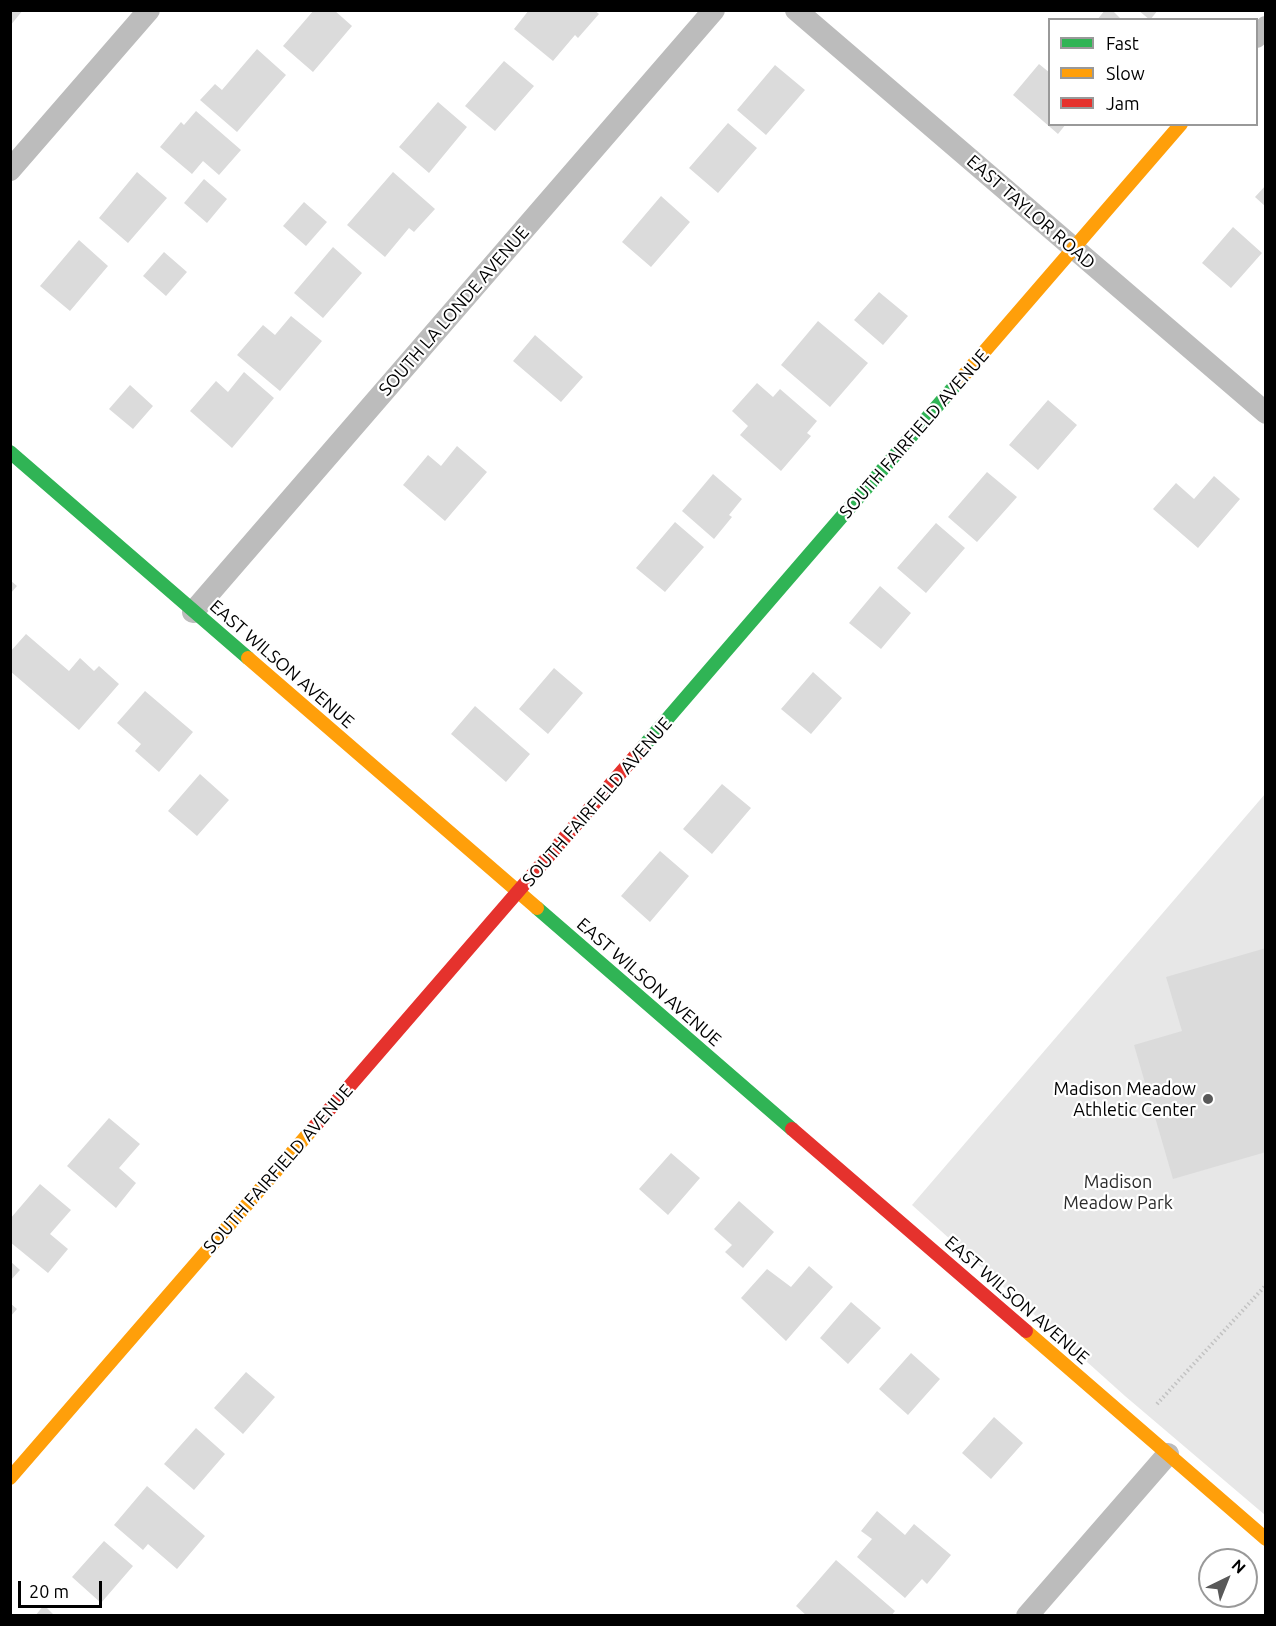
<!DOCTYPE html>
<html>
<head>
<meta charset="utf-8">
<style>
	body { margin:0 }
	#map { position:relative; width:1276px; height:1626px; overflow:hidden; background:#fff; font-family:Ubuntu,sans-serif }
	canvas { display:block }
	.frame { position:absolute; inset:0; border:12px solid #000; pointer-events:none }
	.legend { position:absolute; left:1048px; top:18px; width:210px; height:108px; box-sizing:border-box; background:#fff; border:2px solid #999; margin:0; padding:8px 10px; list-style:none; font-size:18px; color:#000 }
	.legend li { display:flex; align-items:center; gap:12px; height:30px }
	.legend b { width:30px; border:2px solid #999 }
	.north { position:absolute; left:1198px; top:1548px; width:60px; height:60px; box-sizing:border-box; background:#fff; border:2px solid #999; border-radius:50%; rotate:43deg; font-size:16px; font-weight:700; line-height:24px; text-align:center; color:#000 }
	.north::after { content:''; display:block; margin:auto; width:21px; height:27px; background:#595959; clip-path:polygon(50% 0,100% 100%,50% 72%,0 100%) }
	.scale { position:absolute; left:18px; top:1581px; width:84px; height:27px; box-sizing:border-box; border:3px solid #000; border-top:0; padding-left:8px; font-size:18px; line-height:21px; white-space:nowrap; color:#000; -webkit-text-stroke:4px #fff; paint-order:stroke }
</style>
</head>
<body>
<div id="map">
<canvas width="1276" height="1626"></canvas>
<div class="frame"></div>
<ul class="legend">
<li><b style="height:8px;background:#30b455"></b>Fast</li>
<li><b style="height:8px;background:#ff9f0a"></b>Slow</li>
<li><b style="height:8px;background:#e5322d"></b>Jam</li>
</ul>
<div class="north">N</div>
<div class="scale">20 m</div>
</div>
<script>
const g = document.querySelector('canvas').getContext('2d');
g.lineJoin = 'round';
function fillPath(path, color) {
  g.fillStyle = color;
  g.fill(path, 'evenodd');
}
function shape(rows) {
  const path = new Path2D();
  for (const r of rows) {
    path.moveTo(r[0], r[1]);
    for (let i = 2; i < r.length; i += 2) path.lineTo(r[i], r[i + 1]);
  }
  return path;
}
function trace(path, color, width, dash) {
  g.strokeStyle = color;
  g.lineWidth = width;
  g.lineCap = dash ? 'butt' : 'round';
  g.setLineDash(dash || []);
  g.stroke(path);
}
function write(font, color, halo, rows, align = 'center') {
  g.font = font + ' Ubuntu,sans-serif';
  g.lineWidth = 4.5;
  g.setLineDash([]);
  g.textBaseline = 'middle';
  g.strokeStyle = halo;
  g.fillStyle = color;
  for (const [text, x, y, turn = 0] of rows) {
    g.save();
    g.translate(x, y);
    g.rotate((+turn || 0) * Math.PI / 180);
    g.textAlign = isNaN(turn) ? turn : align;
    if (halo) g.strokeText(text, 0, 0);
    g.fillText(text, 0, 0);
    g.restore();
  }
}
const green = shape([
	[1265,794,1265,1515,1125,1396,912,1205]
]);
const building = shape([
	[10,10,23,10,10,26],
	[314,10,334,10,352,26,313,72,283,46],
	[529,10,594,10,599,14,578,38,575,35,553,61,514,29],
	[1105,10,1112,10,1122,20,1097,20],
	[1138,10,1158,10,1150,20],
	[257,49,286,75,237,132,200,100,215,84,222,90],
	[504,61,534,86,495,131,465,106],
	[1039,64,1050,73,1050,124,1066,124,1058,134,1013,95],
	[775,65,805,90,766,135,737,110],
	[438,102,467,127,429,173,399,147],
	[196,111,241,150,219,175,203,161,192,174,160,147,181,122,184,125],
	[728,123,757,148,718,193,689,168],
	[137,172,167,198,128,243,99,218],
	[393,172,435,209,414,232,409,228,385,257,347,225],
	[204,179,227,199,207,223,184,203],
	[1266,185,1266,207,1255,197],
	[661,196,690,222,651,267,622,242],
	[304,202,327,222,306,246,283,226],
	[1233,227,1262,253,1231,288,1202,263],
	[79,240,108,266,70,311,40,286],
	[333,247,362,273,323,318,294,293],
	[164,252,187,272,166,296,143,276],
	[879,292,908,316,883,345,854,320],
	[291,316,322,341,280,391,237,355,263,325,275,335],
	[818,321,868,363,830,407,781,365],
	[535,335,583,377,561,402,513,361],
	[244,372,274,398,232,448,190,411,216,381,228,392],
	[757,383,773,397,780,389,817,421,807,433,811,436,781,471,740,435,748,426,732,411],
	[130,385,153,406,133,429,109,409],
	[1048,400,1077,425,1038,470,1009,445],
	[457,446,487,472,445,521,403,485,428,455,441,466],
	[987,472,1017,497,977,542,948,517],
	[713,474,742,499,729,515,732,517,714,539,682,511],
	[1214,476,1240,499,1198,548,1153,509,1176,483,1194,499],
	[675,522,704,547,665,592,636,568],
	[936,523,965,548,926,593,897,568],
	[10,580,17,586,10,594],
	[880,586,911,613,881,649,849,623],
	[26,634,69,671,80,658,94,671,99,666,119,684,79,730,10,671,10,652],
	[554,668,583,693,548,734,519,709],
	[813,672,842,698,811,734,781,709],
	[145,691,193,732,159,772,135,751,141,744,117,723],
	[475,706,530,754,506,782,451,734],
	[200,774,229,800,197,836,168,811],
	[722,784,751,808,712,854,683,829],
	[660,851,689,876,650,922,621,896],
	[1266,948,1266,1152,1173,1179,1134,1045,1182,1031,1166,977],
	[109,1118,140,1144,119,1168,136,1183,116,1208,67,1166],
	[671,1153,700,1178,668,1215,639,1189],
	[40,1184,71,1210,50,1234,68,1249,48,1273,10,1242,10,1219],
	[739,1201,774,1232,743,1268,725,1252,732,1245,714,1229],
	[10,1261,20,1270,10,1281],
	[809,1266,833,1287,786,1341,741,1298,767,1269,791,1287],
	[851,1302,881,1328,848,1364,820,1338],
	[10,1303,17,1309,10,1317],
	[911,1353,940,1379,908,1415,879,1389],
	[246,1372,275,1397,243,1434,214,1408],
	[994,1417,1023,1443,991,1479,962,1453],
	[196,1428,225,1454,194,1490,164,1464],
	[147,1486,205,1536,177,1569,148,1544,143,1550,114,1525],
	[877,1511,905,1535,914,1524,951,1555,927,1584,922,1579,905,1598,857,1557,872,1539,861,1531],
	[104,1541,133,1566,101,1603,72,1577],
	[836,1560,895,1611,891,1616,807,1616,796,1606],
	[44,1605,55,1616,35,1616]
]);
const path = shape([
	[1157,1404,1266,1285]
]);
const street = shape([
	[796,10,1266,413],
	[1256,37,1266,27],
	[10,170,149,10],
	[193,612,714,10],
	[1027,1616,1168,1454]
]);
const fast = shape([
	[10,452,248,658],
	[643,747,958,382],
	[537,908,792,1129]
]);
const slow = shape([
	[958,382,1181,124],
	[248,658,537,908],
	[1026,1331,1266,1539],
	[10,1478,315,1126]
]);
const jam = shape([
	[315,1126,643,747],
	[792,1129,1026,1331]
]);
const markers = [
	[1208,1099,6,"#595959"]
];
const streetNames = [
	["EAST TAYLOR ROAD",1031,212,41],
	["SOUTH LA LONDE AVENUE",454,311,-49],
	["SOUTH FAIRFIELD AVENUE",914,434,-49],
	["EAST WILSON AVENUE",282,664,41],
	["SOUTH FAIRFIELD AVENUE",597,802,-49],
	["EAST WILSON AVENUE",649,982,41],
	["SOUTH FAIRFIELD AVENUE",278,1169,-49],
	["EAST WILSON AVENUE",1017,1300,41]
];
const poiNames = [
	["Madison Meadow",1196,1089],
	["Athletic Center",1196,1110]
];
const parkNames = [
	["Madison",1118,1182],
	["Meadow Park",1118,1203]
];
fillPath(green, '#e7e7e7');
fillPath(building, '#dbdbdb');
trace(path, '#c2c2c2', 4, [1.5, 3]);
trace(street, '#bcbcbc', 22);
trace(fast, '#30b455', 14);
trace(slow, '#ff9f0a', 14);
trace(jam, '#e5322d', 14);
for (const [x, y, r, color] of markers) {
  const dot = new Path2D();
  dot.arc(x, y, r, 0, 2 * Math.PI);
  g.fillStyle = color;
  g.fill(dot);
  trace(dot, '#fff', 2);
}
write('18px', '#000', '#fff', streetNames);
write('18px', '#000', '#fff', poiNames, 'right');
write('18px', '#2b2b2b', '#fff', parkNames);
</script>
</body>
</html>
